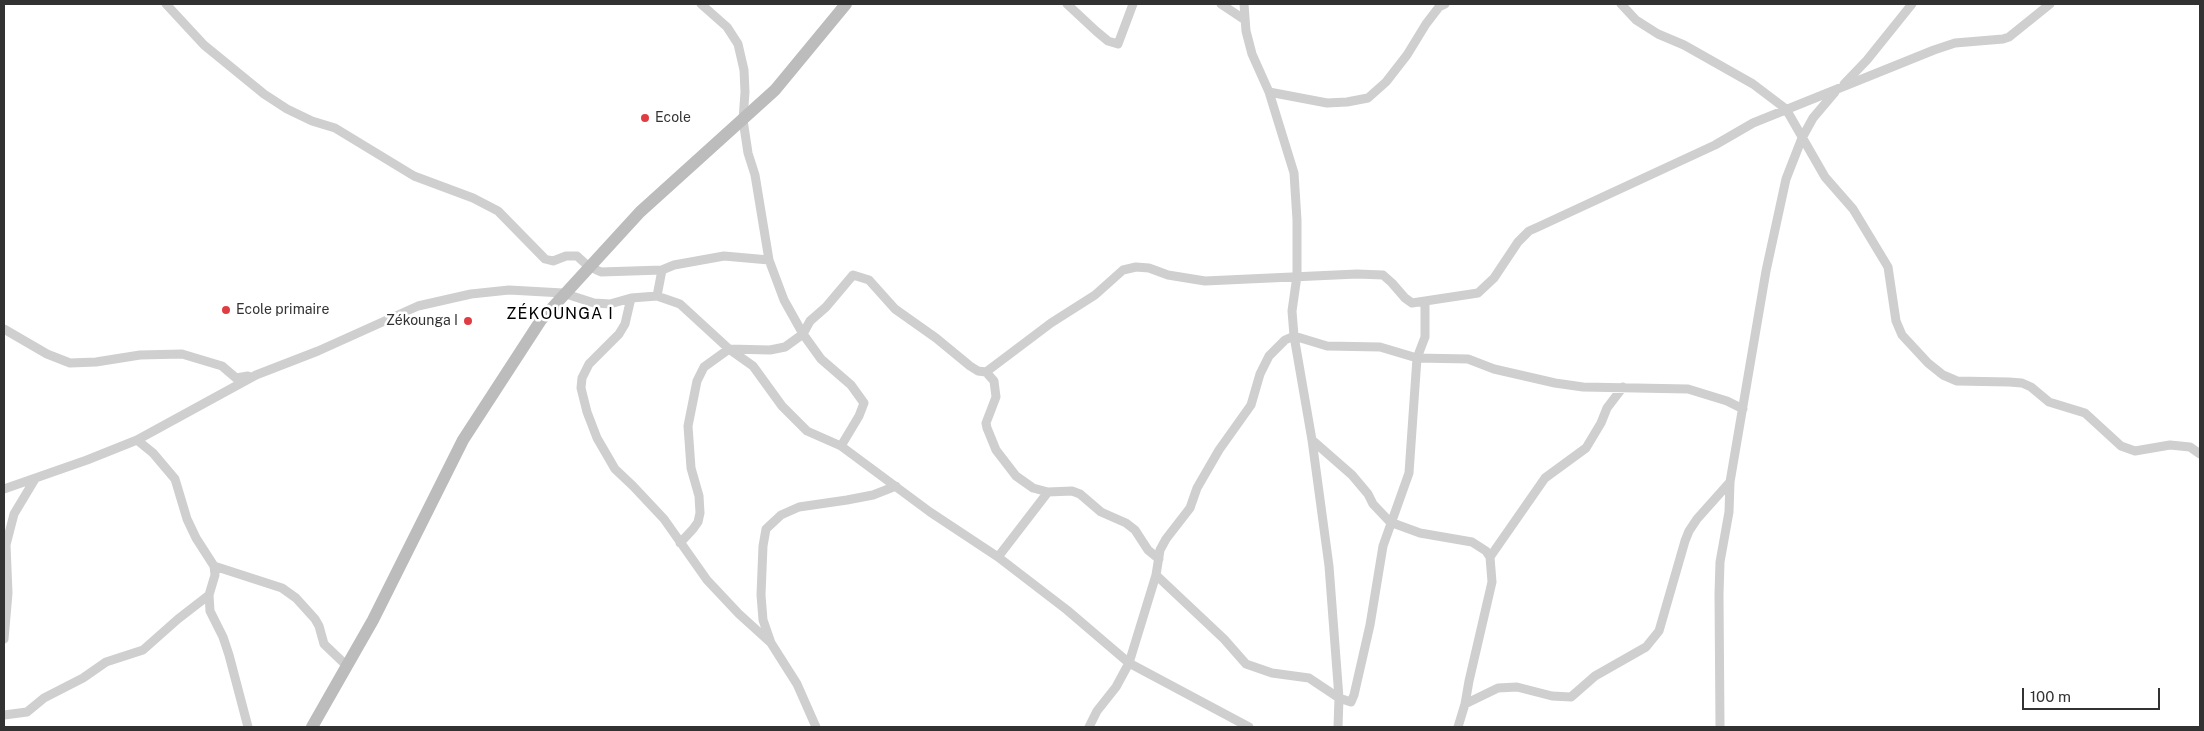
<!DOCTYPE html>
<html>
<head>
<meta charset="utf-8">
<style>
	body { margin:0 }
	#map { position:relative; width:2204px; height:731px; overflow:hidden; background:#fff; font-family:"Public Sans",sans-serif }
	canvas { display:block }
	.frame { position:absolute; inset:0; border:5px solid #323232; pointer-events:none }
	.scale { position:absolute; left:2022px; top:688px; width:138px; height:22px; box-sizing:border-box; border:2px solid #323232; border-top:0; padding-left:6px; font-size:15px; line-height:18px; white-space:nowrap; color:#323232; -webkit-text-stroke:4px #fff; paint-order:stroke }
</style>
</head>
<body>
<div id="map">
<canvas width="2204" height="731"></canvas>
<div class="frame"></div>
<div class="scale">100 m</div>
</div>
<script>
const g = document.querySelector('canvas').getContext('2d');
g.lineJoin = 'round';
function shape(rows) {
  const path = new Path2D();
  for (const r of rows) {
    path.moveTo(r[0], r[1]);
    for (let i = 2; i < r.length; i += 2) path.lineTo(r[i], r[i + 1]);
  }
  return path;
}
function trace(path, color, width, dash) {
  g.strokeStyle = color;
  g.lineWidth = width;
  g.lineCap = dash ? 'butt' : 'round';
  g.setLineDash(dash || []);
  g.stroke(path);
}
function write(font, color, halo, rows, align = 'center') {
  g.font = font + ' "Public Sans",sans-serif';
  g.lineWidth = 5;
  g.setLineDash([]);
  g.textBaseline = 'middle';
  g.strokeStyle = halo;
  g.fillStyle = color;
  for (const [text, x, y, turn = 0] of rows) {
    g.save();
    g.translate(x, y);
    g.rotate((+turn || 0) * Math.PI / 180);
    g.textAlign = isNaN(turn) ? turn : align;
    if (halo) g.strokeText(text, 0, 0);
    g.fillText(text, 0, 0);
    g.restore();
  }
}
const street = shape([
	[166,4,204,45,264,94,287,109,312,121,335,128,414,176,473,198,498,211,545,259,553,261,566,256,577,256,588,266,601,272,662,270,674,265,724,256,769,260],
	[701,4,727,27,738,44,744,70,745,92,743,120,748,153,755,175,769,260,784,300,803,334,821,359,851,385,864,403,859,416,841,446],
	[1067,4,1096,31,1108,41,1118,44,1133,4],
	[1221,4,1245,20],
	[1244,4,1246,31,1252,54,1269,92,1294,173,1297,220,1297,276,1292,311,1294,336,1312,440,1329,566,1339,698,1338,727],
	[1621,4,1636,20,1658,34,1684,45,1753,84,1786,109,1825,177,1853,209,1888,267,1896,321,1902,335,1928,363,1943,375,1957,381,2009,382,2022,383,2031,387,2049,402,2085,413,2121,446,2135,451,2170,445,2190,447,2200,454],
	[1844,84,1867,60,1912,4],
	[1269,92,1327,103,1347,102,1368,98,1386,82,1407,55,1426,24,1439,7,1445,4],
	[657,296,662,270],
	[631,298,625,324,619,334,589,364,582,378,581,388,587,412,597,438,615,469,633,486,664,519,707,580,739,614,771,643],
	[4,329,47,354,70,363,96,362,140,355,182,354,222,366,236,378,248,376],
	[986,372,1051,323,1095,295,1123,270,1136,267,1149,268,1168,275,1205,281,1357,274,1383,275,1392,283,1405,298,1412,303,1478,293,1494,278,1518,242,1529,231,1538,227,1715,145,1753,123,1934,50,1955,43,2003,39,2009,37,2050,4],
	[137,440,153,453,175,479,187,519,196,538,214,566,215,575,209,595,210,611,223,637,229,655,248,727],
	[1312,440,1352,475,1368,494,1373,504,1390,522,1420,533,1472,542,1486,551,1490,557,1492,582,1469,681,1465,704,1458,727],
	[4,489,87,460,137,440,256,375,318,351,418,306,471,294,509,290,563,293,594,303,610,304,631,298,657,296,680,304,729,349,753,366,782,406,807,431,841,446,930,512,998,557,1067,610,1129,663,1249,727],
	[680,543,693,529,698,522,700,513,699,496,691,468,688,426,697,381,704,367,729,349,770,350,785,347,803,334,810,321,826,307,853,275,869,280,895,309,936,338,970,366,978,371,986,372,994,381,996,397,986,423,987,428,996,450,1016,476,1033,488,1048,492,1072,491,1080,494,1101,512,1126,523,1135,530,1148,550,1159,559],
	[998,557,1048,492],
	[1490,557,1545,478,1586,448,1601,423,1607,408,1623,387],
	[214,566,282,588,296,598,315,619,319,626,324,644,347,666],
	[1156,575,1224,639,1246,664,1272,673,1309,678,1339,698,1351,702,1354,695,1370,625,1383,546,1409,473,1417,358,1425,337,1425,302],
	[4,639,8,593,6,545,14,514,35,479],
	[1465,704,1498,688,1517,687,1552,696,1571,697,1595,676,1646,647,1659,631,1685,541,1689,531,1697,519,1730,482,1766,271,1786,179,1802,138,1813,118,1835,92],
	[4,715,27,712,44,698,83,678,106,662,143,650,178,619,209,595],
	[816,727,797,684,771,643,763,620,761,595,763,546,766,529,781,515,799,507,847,500,873,495,896,486],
	[1089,727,1097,711,1116,687,1129,663,1156,575,1160,550,1166,539,1190,508,1197,488,1219,450,1251,405,1260,374,1269,356,1285,340,1294,336,1327,346,1380,347,1417,358,1468,359,1494,369,1555,383,1583,387,1688,389,1727,401,1743,409],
	[1720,727,1719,594,1720,562,1729,512,1730,482]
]);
const secondary = shape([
	[312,727,373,620,463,440,541,320,640,212,775,90,846,4]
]);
const markers = [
	[645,118,5,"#e03d43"],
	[226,310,5,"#e03d43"],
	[468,321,5,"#e03d43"]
];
const poiNames = [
	["Ecole",655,118],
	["Ecole primaire",236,310],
	["Zékounga I",458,321,"right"]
];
const quarterNames = [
	["ZÉKOUNGA I",560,314]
];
trace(street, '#cfcfcf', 9);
trace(secondary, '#bcbcbc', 12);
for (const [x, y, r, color] of markers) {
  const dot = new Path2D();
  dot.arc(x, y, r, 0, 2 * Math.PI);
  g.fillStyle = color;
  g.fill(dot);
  trace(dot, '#fff', 2);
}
write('14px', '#323232', '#fff', poiNames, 'left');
g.letterSpacing = '1px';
write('16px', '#000', '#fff', quarterNames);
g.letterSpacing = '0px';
</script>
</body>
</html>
